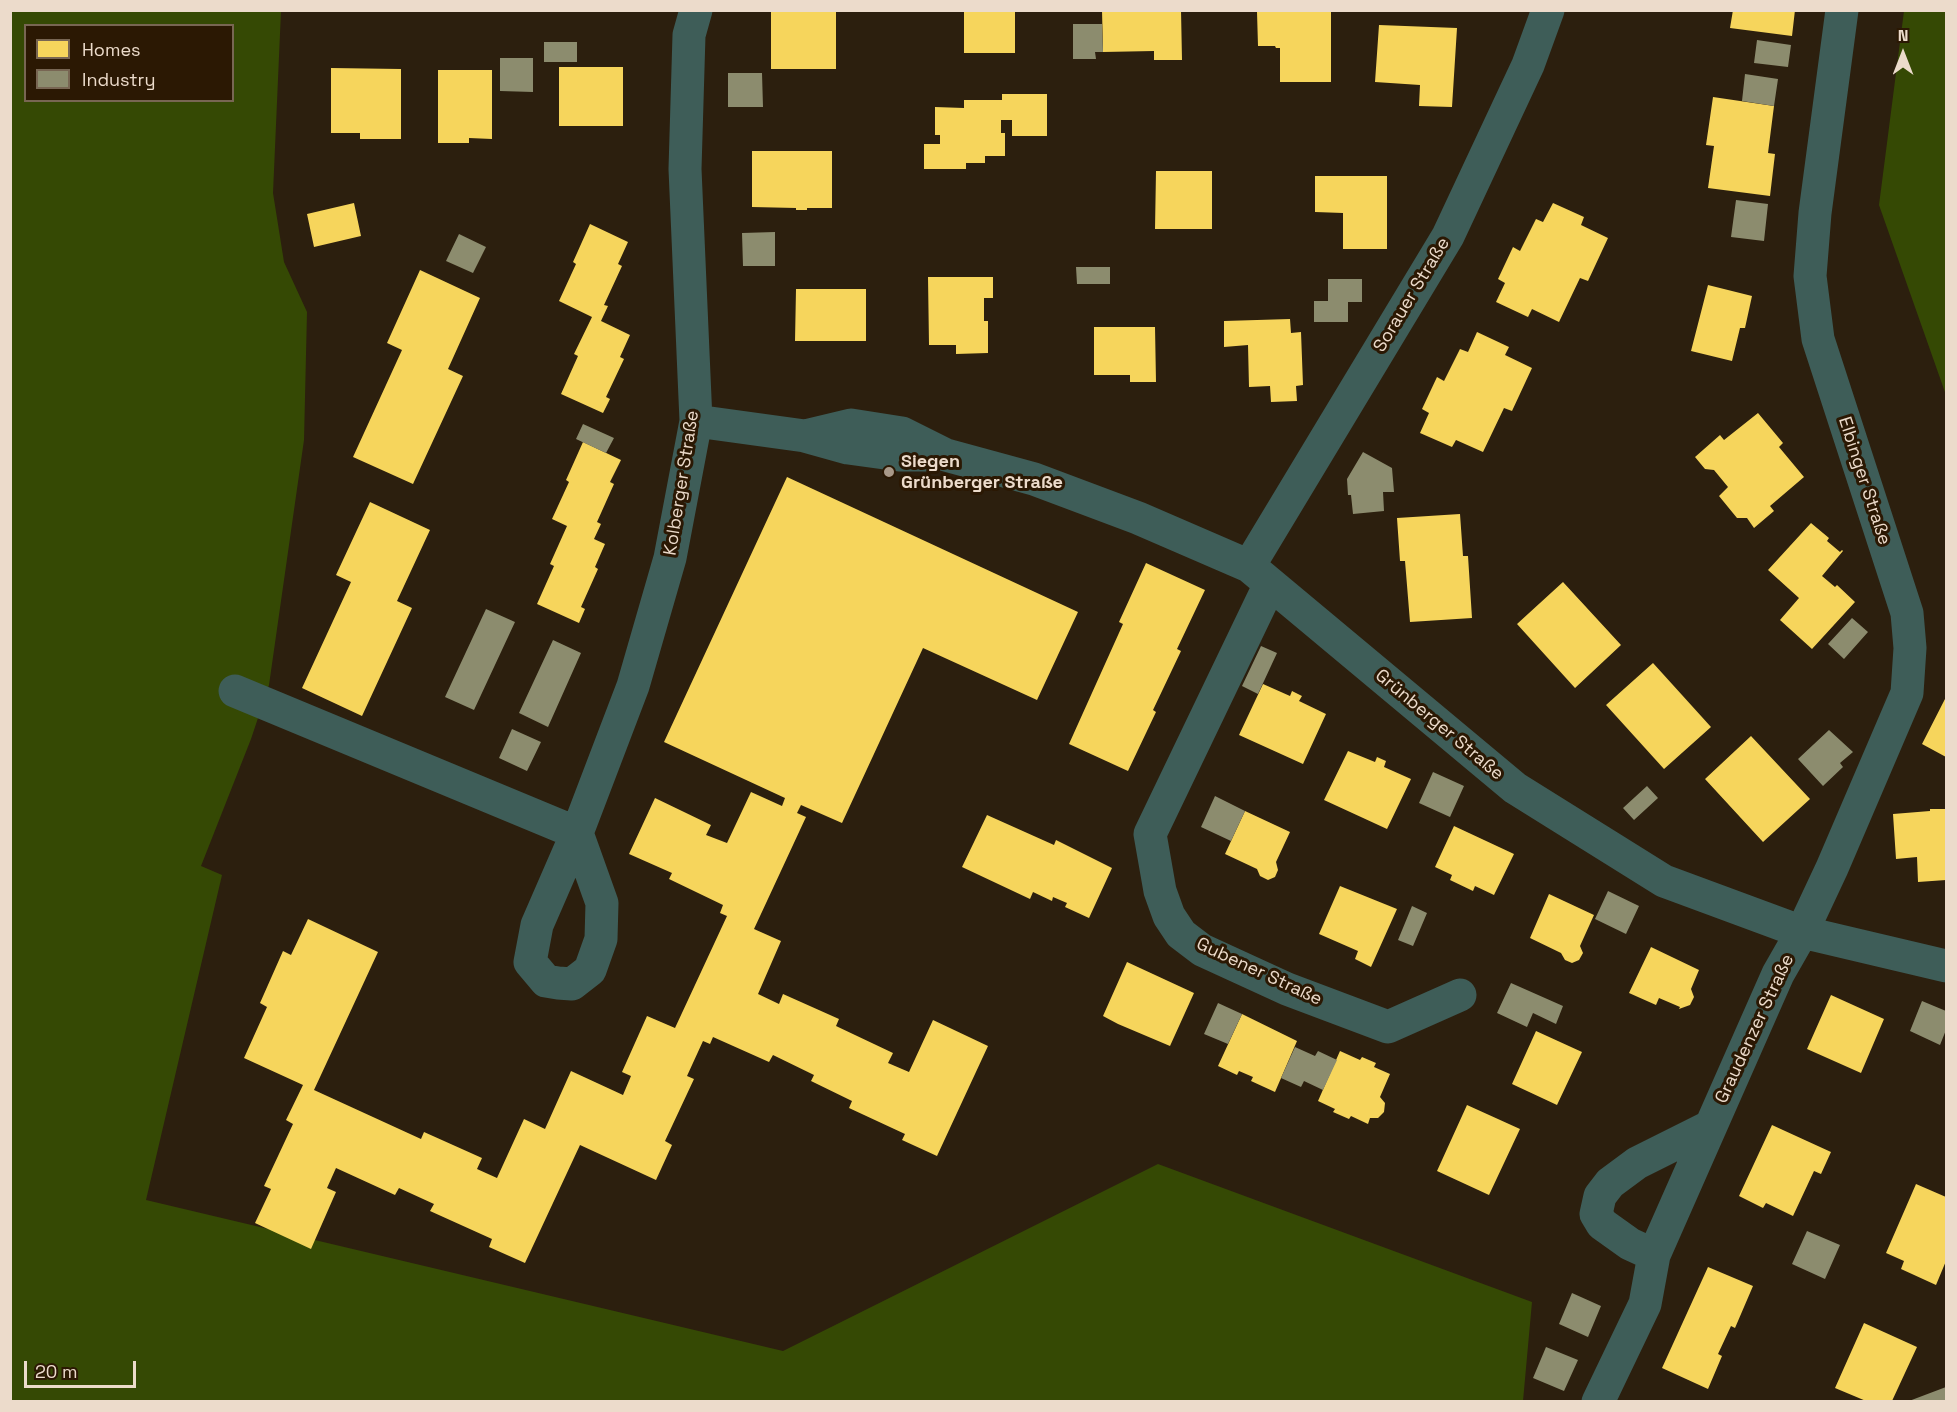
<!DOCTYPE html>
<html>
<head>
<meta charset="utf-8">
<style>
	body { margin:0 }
	#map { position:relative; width:1957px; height:1412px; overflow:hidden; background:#2c1f0e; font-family:"Space Grotesk",sans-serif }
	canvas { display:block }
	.frame { position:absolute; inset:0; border:12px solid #ecdbcb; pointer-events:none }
	.legend { position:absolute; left:24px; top:24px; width:210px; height:78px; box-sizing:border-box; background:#2b1803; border:2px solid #786653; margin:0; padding:8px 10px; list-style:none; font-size:18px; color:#ecdbcb }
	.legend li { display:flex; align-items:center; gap:12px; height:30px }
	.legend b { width:30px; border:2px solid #786653 }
	.north { position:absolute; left:1873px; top:24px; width:60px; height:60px; -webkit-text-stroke:4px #2b1803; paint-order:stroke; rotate:0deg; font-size:16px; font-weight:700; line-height:24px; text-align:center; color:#ecdbcb }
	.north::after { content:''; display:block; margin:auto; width:21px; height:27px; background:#ecdbcb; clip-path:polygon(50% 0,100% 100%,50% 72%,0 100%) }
	.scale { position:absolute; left:24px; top:1361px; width:112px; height:27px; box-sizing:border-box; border:3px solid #ecdbcb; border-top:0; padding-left:8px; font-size:18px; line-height:21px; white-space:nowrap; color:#ecdbcb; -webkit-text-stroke:4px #2b1803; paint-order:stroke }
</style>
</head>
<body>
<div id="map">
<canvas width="1957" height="1412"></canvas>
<div class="frame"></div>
<ul class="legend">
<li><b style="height:16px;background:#f6d55c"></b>Homes</li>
<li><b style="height:16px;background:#8c8c6e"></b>Industry</li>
</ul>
<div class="north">N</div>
<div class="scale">20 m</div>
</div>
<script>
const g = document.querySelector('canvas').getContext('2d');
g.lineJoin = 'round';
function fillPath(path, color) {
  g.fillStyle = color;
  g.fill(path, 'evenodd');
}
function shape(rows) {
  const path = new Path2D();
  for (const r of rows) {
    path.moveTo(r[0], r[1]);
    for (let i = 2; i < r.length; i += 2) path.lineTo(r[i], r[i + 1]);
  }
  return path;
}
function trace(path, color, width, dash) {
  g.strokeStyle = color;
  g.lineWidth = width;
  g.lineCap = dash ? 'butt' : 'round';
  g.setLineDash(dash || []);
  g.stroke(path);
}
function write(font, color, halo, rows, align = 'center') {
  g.font = font + ' "Space Grotesk",sans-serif';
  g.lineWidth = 6;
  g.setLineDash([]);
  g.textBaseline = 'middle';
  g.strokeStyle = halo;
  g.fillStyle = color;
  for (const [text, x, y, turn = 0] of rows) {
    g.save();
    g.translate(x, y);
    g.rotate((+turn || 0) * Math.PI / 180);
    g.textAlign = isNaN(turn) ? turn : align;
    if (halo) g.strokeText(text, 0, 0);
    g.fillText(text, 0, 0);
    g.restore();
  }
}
const green = shape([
	[10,11,281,11,273,193,284,262,307,312,304,440,269,685,251,739,201,866,222,875,146,1200,783,1351,1158,1164,1532,1302,1523,1401,11,1401],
	[26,26,232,26,232,100,26,100],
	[1904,11,1946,11,1946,395,1879,205]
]);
const homes = shape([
	[771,10,836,10,836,69,771,69],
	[964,10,1015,10,1015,53,964,53],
	[1102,10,1181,10,1182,60,1154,60,1154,51,1103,52],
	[1733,10,1795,10,1792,36,1730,28],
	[1331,11,1331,82,1280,82,1280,48,1276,48,1275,46,1258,46,1257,12],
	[1379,25,1457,28,1452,107,1419,106,1420,85,1375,82],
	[559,67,623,67,623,126,559,126],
	[331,68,401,69,401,139,360,139,360,133,331,133],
	[438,70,492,70,492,139,469,138,469,143,438,143],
	[1002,94,1047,94,1047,136,1012,136,1012,120,1001,120,1001,133,1005,133,1005,156,985,156,985,163,966,163,966,169,924,169,924,144,940,144,940,135,935,135,935,107,964,108,964,100,1002,100],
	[1713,97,1774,106,1768,153,1775,154,1770,196,1708,188,1714,146,1706,145],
	[752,151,832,151,832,208,807,208,807,210,796,210,796,208,752,207],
	[1156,171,1212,171,1212,229,1155,229],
	[1315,176,1387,176,1387,249,1343,249,1343,213,1315,212],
	[354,203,361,236,314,247,307,214],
	[1553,203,1584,217,1581,225,1608,238,1588,281,1580,278,1559,322,1532,309,1528,317,1496,302,1505,283,1498,279,1513,247,1520,251,1536,219,1543,222],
	[590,224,628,242,618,264,622,266,604,305,608,306,601,321,630,335,620,357,624,359,606,397,610,399,603,413,561,394,578,356,574,354,592,317,559,301,576,264,573,262],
	[420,270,480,298,448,369,463,376,413,484,353,457,402,350,387,343],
	[928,277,993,277,993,298,984,298,984,321,988,321,988,353,956,354,956,345,929,345],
	[1708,285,1752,296,1745,328,1740,328,1732,361,1691,351],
	[796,289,866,289,866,341,795,341],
	[1290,319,1291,333,1301,332,1303,385,1296,386,1297,401,1271,402,1270,386,1249,387,1248,345,1224,347,1224,321],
	[1094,327,1155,327,1156,382,1130,382,1130,375,1094,375],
	[1477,332,1509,347,1505,355,1532,368,1512,411,1504,408,1483,452,1456,440,1452,447,1420,433,1429,413,1422,409,1437,377,1444,381,1460,349,1468,352],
	[1758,413,1783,443,1779,447,1804,477,1770,506,1774,511,1754,528,1747,518,1737,518,1719,496,1728,487,1714,470,1705,469,1695,457,1720,435,1724,440],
	[583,442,621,460,610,482,614,484,597,522,601,524,594,539,605,544,595,567,598,569,581,607,585,609,579,623,537,604,554,566,550,564,567,526,552,519,569,482,566,480],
	[787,477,1078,612,1037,700,923,648,842,823,801,805,797,813,806,817,754,929,781,941,758,994,779,1004,783,994,839,1019,836,1026,893,1053,888,1063,909,1072,933,1020,988,1046,937,1156,902,1140,905,1134,849,1108,852,1101,811,1081,814,1075,773,1055,769,1062,713,1037,710,1044,703,1041,687,1076,694,1079,665,1141,672,1145,656,1180,580,1145,525,1263,489,1247,492,1239,430,1211,434,1204,399,1188,395,1195,336,1168,327,1188,336,1192,311,1249,255,1223,271,1189,264,1186,293,1124,286,1120,303,1085,244,1058,267,1007,260,1003,283,951,291,955,308,919,378,952,314,1090,421,1139,424,1132,482,1158,477,1169,497,1178,524,1119,545,1129,571,1071,623,1095,631,1076,622,1072,647,1016,675,1028,727,916,720,913,723,905,669,879,672,873,629,854,655,798,711,825,706,835,727,843,751,792,782,806,785,798,664,742],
	[370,502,430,530,397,601,412,608,362,716,302,688,351,582,336,575],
	[1460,514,1463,556,1468,556,1472,618,1410,622,1405,561,1400,561,1397,518],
	[1811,523,1829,538,1827,541,1840,552,1842,550,1843,551,1822,576,1835,587,1837,585,1855,602,1812,649,1780,620,1799,598,1768,570],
	[1146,563,1205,590,1177,649,1181,651,1153,710,1156,712,1128,771,1069,744,1123,624,1119,622],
	[1563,582,1621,645,1575,688,1517,624],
	[1653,663,1711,727,1664,769,1606,705],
	[1263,684,1290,696,1292,691,1302,696,1299,701,1326,714,1303,764,1239,735],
	[1946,697,1946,757,1922,744],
	[1751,736,1810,799,1763,842,1705,779],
	[1348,751,1375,762,1377,757,1386,761,1384,767,1411,779,1387,829,1324,800],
	[1930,809,1946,809,1946,880,1918,882,1917,857,1896,859,1893,814,1930,811],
	[1245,811,1290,832,1276,862,1278,870,1275,877,1268,880,1260,876,1257,869,1225,854],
	[987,815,1054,845,1056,840,1112,868,1089,918,1065,907,1067,903,1053,897,1052,901,1033,892,1030,899,962,867],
	[1454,826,1514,854,1494,895,1475,886,1473,891,1450,880,1452,875,1435,867],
	[1340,886,1397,909,1371,967,1355,959,1358,951,1319,934],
	[1549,894,1594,915,1580,946,1583,953,1579,960,1572,963,1565,960,1561,953,1530,938],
	[1651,947,1699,970,1691,989,1694,997,1690,1005,1679,1009,1680,1007,1659,998,1656,1005,1629,993],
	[1127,962,1194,993,1170,1046,1118,1024,1103,1016],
	[1831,995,1884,1019,1861,1073,1807,1049],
	[1242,1014,1297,1041,1275,1092,1251,1081,1253,1077,1239,1071,1237,1075,1218,1066],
	[1536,1031,1582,1052,1557,1105,1512,1084],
	[1340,1051,1360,1060,1362,1057,1376,1063,1374,1067,1390,1074,1380,1097,1385,1103,1384,1112,1378,1118,1370,1118,1368,1124,1351,1116,1349,1119,1333,1112,1335,1109,1318,1101],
	[1467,1105,1520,1129,1489,1195,1437,1171],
	[1772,1125,1831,1152,1821,1174,1814,1171,1793,1216,1766,1203,1763,1208,1739,1196],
	[1916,1184,1946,1197,1946,1261,1936,1285,1901,1269,1904,1261,1886,1253],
	[1708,1267,1753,1286,1735,1328,1731,1326,1718,1354,1722,1356,1708,1389,1662,1368],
	[1864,1323,1917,1347,1892,1401,1866,1401,1835,1388]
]);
const industry = shape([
	[1073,24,1102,24,1103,52,1095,52,1096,59,1073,59],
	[1757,40,1791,45,1788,67,1754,63],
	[544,42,577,42,577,62,544,62],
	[500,58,533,58,533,92,500,91],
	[728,73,762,73,763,107,728,107],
	[1745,74,1778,79,1774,106,1742,101],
	[1736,200,1768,204,1764,241,1731,237],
	[775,232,775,266,743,266,742,233],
	[459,234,486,247,473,273,446,261],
	[1076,267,1110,267,1110,284,1077,284],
	[1328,279,1362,279,1362,302,1348,302,1348,322,1314,322,1314,301,1328,301],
	[583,424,614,438,606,453,576,439],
	[1363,452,1392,468,1394,492,1383,492,1384,511,1353,514,1351,495,1348,495,1347,479],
	[486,609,515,622,474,710,445,697],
	[1852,618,1868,632,1844,659,1828,644],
	[553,640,581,653,548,727,519,713],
	[1261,646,1277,653,1258,694,1242,686],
	[512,729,541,742,527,771,499,758],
	[1829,730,1853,752,1840,763,1843,767,1823,786,1798,759],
	[1433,772,1464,786,1450,817,1419,803],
	[1647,786,1658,798,1634,820,1623,808],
	[1215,796,1245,811,1231,841,1201,827],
	[1608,891,1639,906,1626,934,1595,919],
	[1412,906,1427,913,1413,946,1398,940],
	[1511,983,1563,1006,1556,1024,1533,1013,1527,1027,1497,1013],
	[1922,1001,1946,1011,1946,1030,1940,1045,1910,1031],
	[1218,1003,1242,1014,1228,1044,1204,1034],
	[1295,1047,1315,1056,1318,1051,1337,1060,1323,1090,1304,1081,1301,1087,1281,1078],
	[1807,1231,1840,1245,1825,1279,1792,1264],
	[1572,1293,1601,1306,1588,1337,1559,1324],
	[1546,1347,1578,1360,1564,1391,1533,1378],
	[1946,1387,1946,1402,1909,1402,1909,1401]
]);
const street = shape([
	[696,421,805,436,848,448,899,455,929,455],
	[805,436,851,425,902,433,946,455,1034,479,1138,518,1249,566,1515,788,1664,881,1802,932,1946,966],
	[1249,566,1448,236,1528,65,1548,10],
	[1270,584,1150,834,1160,891,1169,916,1181,934,1202,950,1287,989,1388,1027,1460,995],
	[235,691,577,833,602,903,601,939,590,970,572,984,558,983,546,981,530,962,537,925,577,833,633,686,670,558,696,421,685,169,689,35,696,10],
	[1709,1127,1637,1163,1610,1183,1600,1196,1596,1214,1602,1224,1630,1244,1654,1255,1778,974,1802,932,1832,868,1907,693,1910,648,1907,613,1818,339,1810,276,1815,213,1842,10],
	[1598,1402,1645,1304,1654,1255]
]);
const markers = [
	[889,472,6,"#a99989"]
];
const streetNames = [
	["Sorauer Straße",1412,295,-59],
	["Elbinger Straße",1864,481,72],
	["Kolberger Straße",682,483,-81],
	["Grünberger Straße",1439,725,40],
	["Gubener Straße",1259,972,25],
	["Graudenzer Straße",1755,1029,-65]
];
const poiNames = [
	["Siegen",901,462],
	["Grünberger Straße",901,483]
];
fillPath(green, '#354904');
fillPath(homes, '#f6d55c');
fillPath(industry, '#8c8c6e');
trace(street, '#3e5d58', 33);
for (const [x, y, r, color] of markers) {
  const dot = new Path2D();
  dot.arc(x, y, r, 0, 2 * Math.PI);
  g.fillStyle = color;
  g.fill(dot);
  trace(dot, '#2b1803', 2);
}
write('18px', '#ecdbcb', '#2b1803', streetNames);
write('bold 18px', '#ecdbcb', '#2b1803', poiNames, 'left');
</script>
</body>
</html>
